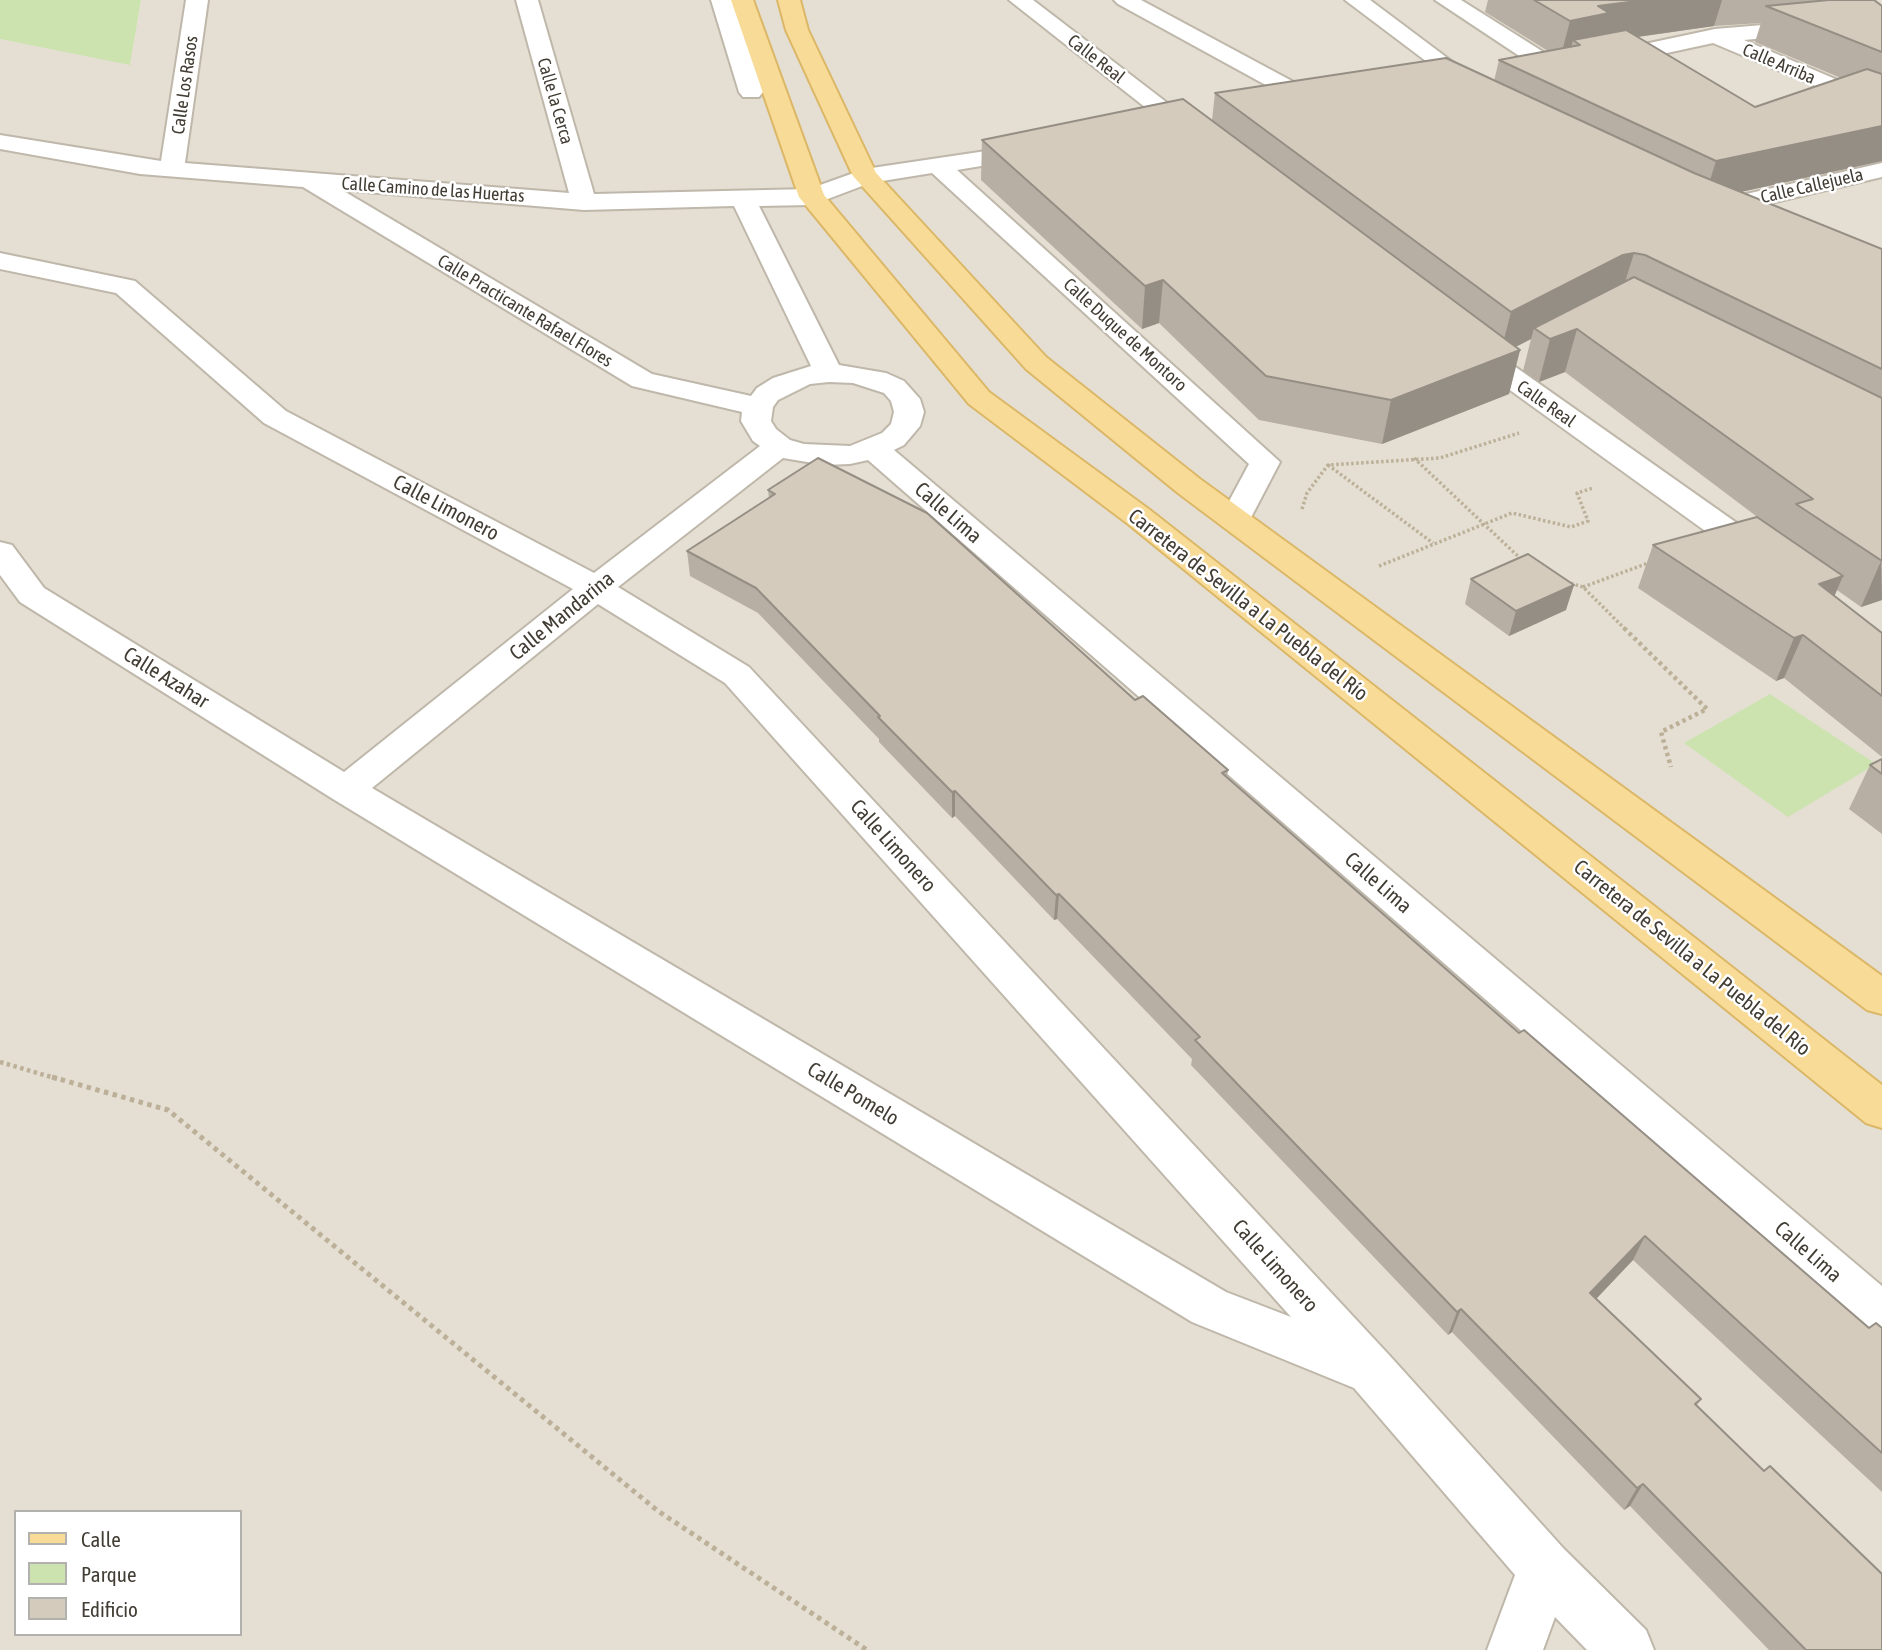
<!DOCTYPE html>
<html>
<head>
<meta charset="utf-8">
<style>
	body { margin:0 }
	#map { position:relative; width:1882px; height:1650px; overflow:hidden; background:#f1ede4; font-family:"Asap Condensed",sans-serif }
	canvas { display:block }
	.legend { position:absolute; left:14px; top:1510px; width:228px; height:126px; box-sizing:border-box; background:#fff; border:2px solid #b3b1ae; margin:0; padding:9px 12px; list-style:none; font-size:21px; color:#423d34 }
	.legend li { display:flex; align-items:center; gap:14px; height:35px }
	.legend b { width:35px; border:2px solid #b3b1ae }
</style>
</head>
<body>
<div id="map">
<canvas width="1882" height="1650"></canvas>
<ul class="legend">
<li><b style="height:9px;background:#f8db96"></b>Calle</li>
<li><b style="height:19px;background:#cce3af"></b>Parque</li>
<li><b style="height:19px;background:#d5cbbd"></b>Edificio</li>
</ul>
</div>
<script>
const g = document.querySelector('canvas').getContext('2d');
g.lineJoin = 'round';
function fillPath(path, color) {
  g.fillStyle = color;
  g.fill(path, 'evenodd');
}
function shape(rows) {
  const path = new Path2D();
  for (const r of rows) {
    path.moveTo(r[0], r[1]);
    for (let i = 2; i < r.length; i += 2) path.lineTo(r[i], r[i + 1]);
  }
  return path;
}
function trace(path, color, width, dash) {
  g.strokeStyle = color;
  g.lineWidth = width;
  g.lineCap = dash ? 'butt' : 'round';
  g.setLineDash(dash || []);
  g.stroke(path);
}
function write(font, color, halo, rows, align = 'center') {
  g.font = font + ' "Asap Condensed",sans-serif';
  g.lineWidth = 5;
  g.setLineDash([]);
  g.textBaseline = 'middle';
  g.strokeStyle = halo;
  g.fillStyle = color;
  for (const [text, x, y, turn = 0] of rows) {
    g.save();
    g.translate(x, y);
    g.rotate((+turn || 0) * Math.PI / 180);
    g.textAlign = isNaN(turn) ? turn : align;
    if (halo) g.strokeText(text, 0, 0);
    g.fillText(text, 0, 0);
    g.restore();
  }
}
const residential = shape([
	[141,0,1882,0,1882,1650,0,1650,0,39,130,64],
	[16,1512,240,1512,240,1634,16,1634]
]);
const green = shape([
	[0,0,141,0,130,65,0,39],
	[1770,694,1876,764,1788,817,1684,743]
]);
const pathFar2 = shape([
	[1414,458,1522,560],
	[1328,465,1433,543],
	[1302,509,1307,493,1328,465,1440,458,1519,433],
	[1379,566,1512,513,1571,527,1588,521,1577,493,1593,488],
	[1566,582,1583,587,1626,630],
	[1583,587,1651,562]
]);
const pathFar1 = shape([
	[1624,628,1707,709,1661,732,1671,767],
	[0,1062,58,1079]
]);
const path = shape([
	[52,1077,168,1110,658,1511,867,1650]
]);
const minor = shape([
	[186,0,208,0,185,163,569,193,516,0,538,0,594,194,809,189,865,169,1033,144,1042,146,1045,151,1042,156,957,170,1280,462,1246,527,1235,530,1224,527,1219,520,1249,464,932,173,870,183,812,205,759,206,839,365,886,373,904,381,920,399,924,412,920,426,904,445,894,450,1882,1286,1882,1338,1865,1331,868,460,850,464,825,465,783,458,618,587,749,667,1390,1356,1564,1549,1646,1630,1654,1650,1587,1650,1555,1617,1543,1650,1487,1650,1515,1575,1354,1388,1192,1322,333,799,20,602,0,575,0,542,12,545,44,588,344,772,573,589,264,423,116,293,0,269,0,253,135,281,286,411,594,573,760,446,753,441,741,421,742,412,632,386,303,187,140,174,0,149,0,135,161,161,186,0],
	[342,190,584,210,734,206,811,366,773,378,757,388,751,396,652,374,342,190],
	[829,382,853,383,884,393,891,401,894,412,891,424,882,433,850,446,804,444,790,440,776,429,771,421,773,407,778,400,810,384,829,382],
	[598,604,725,683,1291,1317,1226,1292,372,788,598,604],
	[711,0,733,0,763,92,759,97,743,97,739,92,711,0],
	[1009,0,1033,0,1204,131,1208,136,1204,141,1196,143,1188,141,1009,0],
	[1114,0,1141,0,1331,102,1335,107,1331,112,1315,112,1118,4,1114,0],
	[1345,0,1370,0,1482,84,1479,89,1463,89,1345,0],
	[1435,0,1461,0,1564,65,1567,70,1564,75,1556,77,1548,75,1435,0],
	[1882,15,1882,27,1744,40,1882,99,1882,114,1713,43,1607,66,1599,64,1596,59,1599,54,1607,52,1715,29,1882,15],
	[1882,163,1882,177,1707,218,1698,215,1694,210,1698,205,1882,163],
	[1470,339,1480,342,1775,550,1779,557,1775,564,1763,567,1751,564,1460,354,1456,348,1460,342,1470,339]
]);
const major = shape([
	[731,0,753,0,824,195,989,392,1150,510,1882,1085,1882,1128,1866,1123,1128,524,969,404,799,197,731,0],
	[778,0,800,0,808,30,876,173,1046,357,1200,479,1882,976,1882,1014,1867,1010,1178,493,1026,369,853,176,786,30,778,0]
]);
const wall = shape([
	[1488,0,1874,0,1882,6,1882,161,1741,192,1882,249,1882,600,1861,607,1837,590,1834,596,1882,633,1882,757,1784,678,1776,681,1638,588,1653,545,1768,525,1565,372,1539,382,1523,371,1531,339,1515,347,1520,350,1509,394,1382,444,1259,420,1159,323,1142,329,981,180,982,140,1212,120,1215,93,1494,81,1499,60,1548,51,1485,12],
	[1761,23,1755,42,1841,78,1755,107,1638,37,1714,26],
	[768,490,1135,700,1228,770,1227,777,1519,1033,1869,1328,1882,1328,1882,1492,1633,1260,1596,1299,1701,1399,1697,1405,1882,1650,1769,1650,1630,1506,1624,1510,1452,1332,1448,1335,1191,1065,1192,1059,1057,919,1054,920,955,816,952,818,879,742,879,739,758,613,690,576,687,551,769,498],
	[1471,579,1566,610,1509,636,1465,604],
	[1882,759,1882,834,1849,809,1870,765]
]);
const shadedWall = shape([
	[1645,0,1722,0,1714,26,1580,45,1573,40,1569,57,1560,59,1570,21,1598,6],
	[1882,126,1882,161,1704,200,1716,161],
	[1634,253,1621,295,1534,328,1531,339,1500,355,1511,312,1623,255],
	[1163,280,1159,323,1142,329,1145,286],
	[1577,329,1565,372,1539,382,1550,339],
	[1520,350,1509,394,1382,444,1391,400],
	[1881,561,1882,600,1861,607],
	[1843,576,1824,620,1819,584],
	[1574,585,1566,610,1509,636,1516,611],
	[1803,635,1784,678,1776,681,1794,638],
	[955,791,955,816,952,818,952,792],
	[1059,894,1057,919,1054,920,1056,895],
	[1645,1236,1633,1260,1579,1317,1590,1293],
	[1461,1309,1452,1332,1448,1335,1457,1312],
	[1643,1484,1630,1506,1624,1510,1637,1488]
]);
const building = shape([
	[1534,0,1645,0,1598,6,1609,13,1570,21,1534,0],
	[1829,0,1874,0,1882,6,1882,52,1766,6,1829,0],
	[1626,30,1755,107,1867,69,1882,74,1882,126,1716,161,1499,60,1580,45,1573,40,1626,30],
	[1446,58,1694,173,1882,249,1882,369,1645,255,1634,253,1623,255,1511,312,1215,93,1446,58],
	[1183,99,1520,350,1391,400,1266,376,1163,280,1145,286,982,140,1183,99],
	[1634,277,1882,398,1882,561,1796,504,1813,499,1577,329,1550,339,1534,328,1634,277],
	[818,458,927,513,1135,700,1143,696,1228,770,1222,773,1519,1033,1524,1030,1869,1328,1876,1323,1882,1328,1882,1453,1645,1236,1590,1293,1701,1399,1695,1404,1764,1471,1770,1466,1882,1574,1882,1650,1806,1650,1643,1484,1637,1488,1461,1309,1457,1312,1195,1040,1200,1037,1059,894,1056,895,955,791,952,792,878,717,880,716,756,588,687,551,775,494,768,490,818,458],
	[1757,517,1843,576,1819,584,1882,633,1882,696,1803,635,1794,638,1653,545,1757,517],
	[1528,554,1574,585,1516,611,1471,579,1528,554],
	[1882,759,1882,774,1870,765,1882,759]
]);
const farStreetnames = [
	["Calle Real",1096,59,38],
	["Calle Arriba",1779,64,23],
	["Calle Los Rasos",185,85,-82],
	["Calle la Cerca",555,101,74],
	["Calle Callejuela",1812,186,-13],
	["Calle Camino de las Huertas",433,190,4],
	["Calle Practicante Rafael Flores",525,311,31],
	["Calle Duque de Montoro",1125,335,42],
	["Calle Real",1546,404,35]
];
const streetNames = [
	["Calle Limonero",446,508,28],
	["Calle Lima",948,513,41],
	["Carretera de Sevilla a La Puebla del Río",1248,605,38],
	["Calle Mandarina",562,616,-39],
	["Calle Azahar",166,678,32],
	["Calle Limonero",893,846,48],
	["Calle Lima",1378,883,41],
	["Carretera de Sevilla a La Puebla del Río",1692,958,39],
	["Calle Pomelo",853,1094,31],
	["Calle Lima",1808,1252,41],
	["Calle Limonero",1275,1266,48]
];
fillPath(residential, '#e4dfd2');
fillPath(green, '#cce3af');
trace(minor, '#beb7aa', 4);
trace(major, '#dbb767', 4);
trace(pathFar2, '#bcb099', 3.5, [2.5, 2.5]);
trace(pathFar1, '#bcb099', 4.5, [3.5, 3.5]);
trace(path, '#bcb099', 5, [4.5, 4.5]);
fillPath(minor, '#fff');
fillPath(major, '#f8db96');
fillPath(wall, '#b7afa3');
fillPath(shadedWall, '#958e84');
fillPath(building, '#d5cbbd');
trace(building, '#958e84', 2);
write('18px', '#423d34', '#fff', farStreetnames);
write('21px', '#423d34', '#fff', streetNames);
</script>
</body>
</html>
